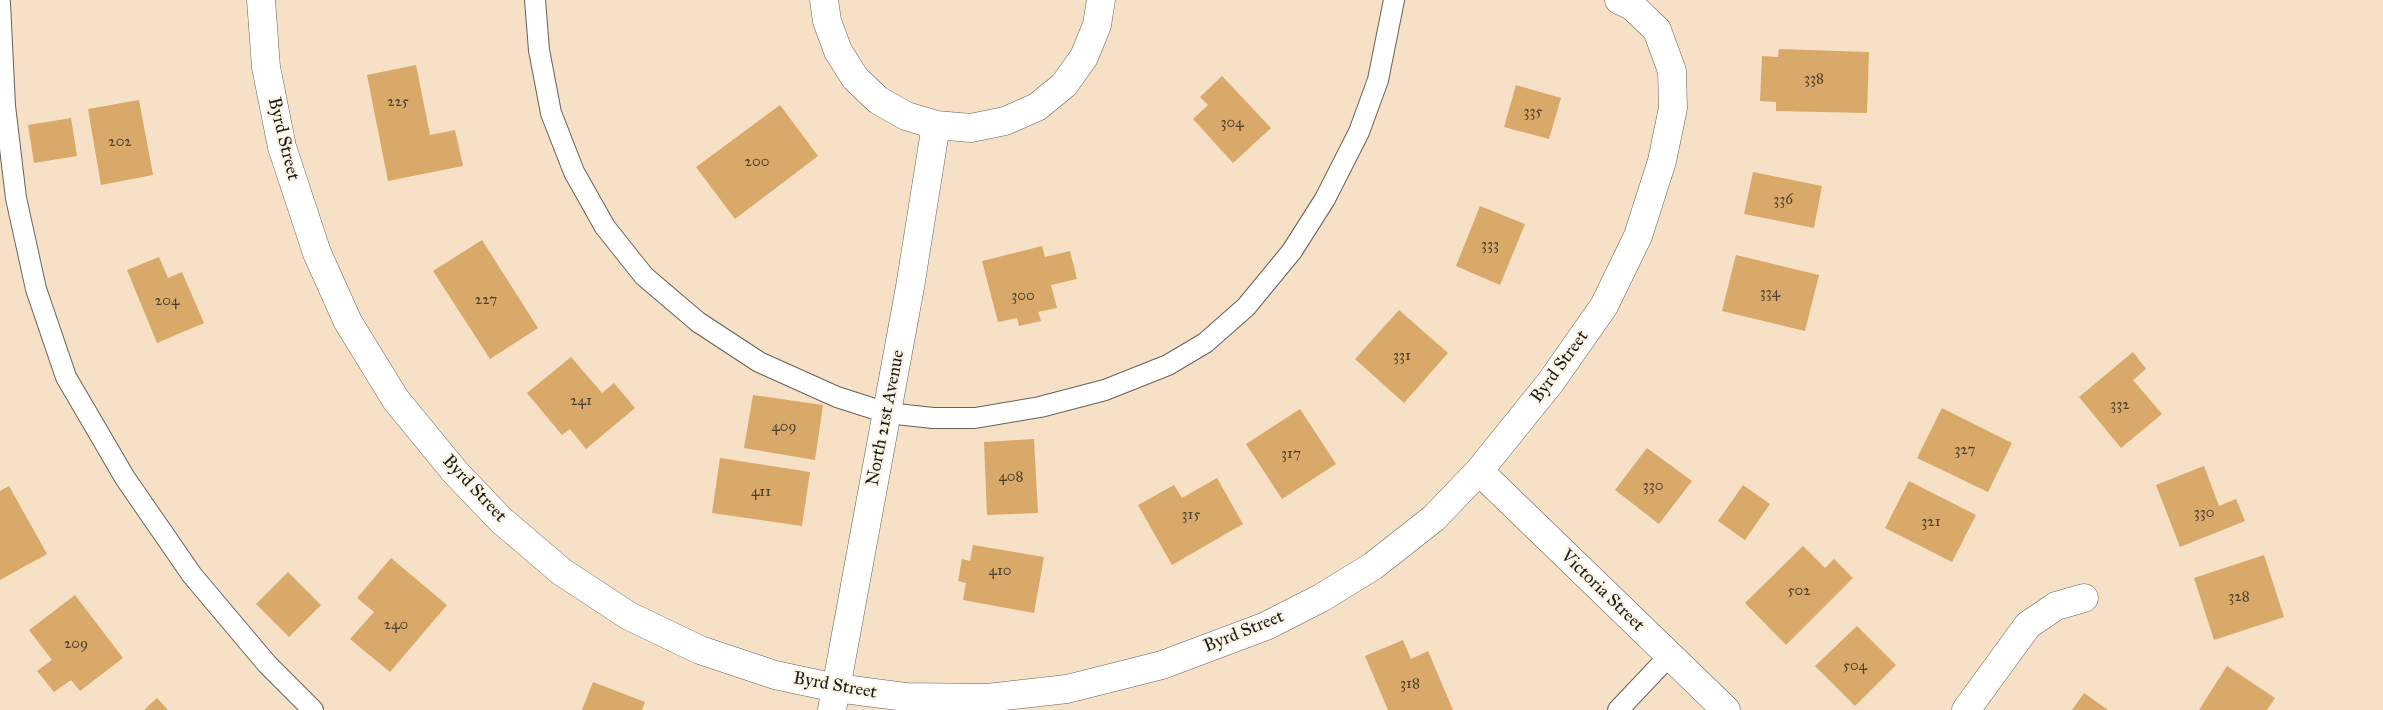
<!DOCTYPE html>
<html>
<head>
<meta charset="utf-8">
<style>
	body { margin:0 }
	canvas { display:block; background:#f6e0c6 }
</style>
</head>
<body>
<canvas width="2383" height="710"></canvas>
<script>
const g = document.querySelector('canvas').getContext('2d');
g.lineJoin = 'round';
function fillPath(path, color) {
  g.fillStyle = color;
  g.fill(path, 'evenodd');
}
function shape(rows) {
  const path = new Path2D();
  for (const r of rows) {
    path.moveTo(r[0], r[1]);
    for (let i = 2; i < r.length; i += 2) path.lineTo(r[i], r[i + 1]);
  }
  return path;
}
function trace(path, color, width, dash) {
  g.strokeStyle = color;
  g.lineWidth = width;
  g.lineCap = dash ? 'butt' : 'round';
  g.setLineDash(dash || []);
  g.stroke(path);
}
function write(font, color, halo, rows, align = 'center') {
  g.font = font + ' "IM FELL Great Primer",serif';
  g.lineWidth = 4.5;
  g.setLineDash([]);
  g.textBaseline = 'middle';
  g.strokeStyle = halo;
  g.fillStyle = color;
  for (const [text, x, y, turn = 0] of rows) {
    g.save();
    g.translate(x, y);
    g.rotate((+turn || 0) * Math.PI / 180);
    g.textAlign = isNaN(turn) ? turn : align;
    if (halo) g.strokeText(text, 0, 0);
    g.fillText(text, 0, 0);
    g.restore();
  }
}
const building = shape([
	[1779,49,1869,52,1867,113,1776,111,1776,102,1760,101,1762,56,1778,57],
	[416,65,430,135,455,130,463,166,388,181,367,75],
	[1222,76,1271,128,1233,163,1193,119,1208,105,1200,97],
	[1516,85,1561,98,1549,139,1504,127],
	[139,100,153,175,101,185,88,109],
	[780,105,818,156,735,219,696,167],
	[71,118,77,156,34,163,28,125],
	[1753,172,1822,186,1814,228,1744,214],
	[1480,206,1525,224,1500,285,1456,266],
	[482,240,538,328,490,359,433,271],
	[1042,246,1045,257,1070,251,1077,279,1051,285,1057,308,1038,312,1041,321,1019,326,1017,318,998,322,982,261],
	[1736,255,1819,275,1805,331,1722,311],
	[159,257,168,278,182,272,204,323,157,343,127,270],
	[1399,310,1448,353,1404,403,1355,359],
	[2133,352,2146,369,2133,380,2162,414,2121,448,2079,397],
	[571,357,602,393,614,383,635,408,586,449,570,429,562,435,527,393],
	[753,395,823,405,815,460,744,448],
	[1942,408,2012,443,1988,492,1917,458],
	[1300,409,1336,464,1282,499,1246,444],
	[1034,439,1038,513,987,515,984,442],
	[1647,448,1692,481,1659,524,1615,490],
	[720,458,810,472,802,526,712,513],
	[2204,466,2219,506,2236,499,2245,521,2180,547,2156,485],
	[1217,478,1243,524,1172,565,1138,505,1174,485,1182,498],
	[1909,481,1976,515,1952,562,1885,528],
	[1743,485,1770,504,1745,540,1718,521],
	[9,486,47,554,0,580,0,491],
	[973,545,1044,557,1034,613,963,600,966,583,958,581,962,559,970,561],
	[1803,546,1825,568,1834,559,1853,578,1786,645,1745,603],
	[2264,555,2284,617,2214,640,2194,578],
	[391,558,447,605,390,672,350,639,374,612,357,598],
	[288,572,321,605,289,637,256,604],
	[75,595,123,658,80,691,71,680,54,692,37,671,52,660,29,630],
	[1857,626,1896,665,1855,706,1815,666],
	[1403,640,1411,659,1428,651,1453,710,1388,710,1365,656],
	[2227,666,2275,698,2267,710,2199,710],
	[593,682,645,702,642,710,582,710],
	[2084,693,2108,710,2072,710],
	[157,698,168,710,144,710]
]);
const service = shape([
	[535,0,539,50,551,113,574,172,605,227,644,276,698,322,759,362,837,397,887,413,933,418,975,418,1040,407,1105,390,1168,365,1205,343,1246,307,1292,251,1325,199,1359,132,1378,80,1394,0],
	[0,3,5,106,16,198,36,289,66,377,125,478,192,575,267,664,313,710],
	[1618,710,1670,655]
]);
const minor = shape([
	[261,0,266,67,282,147,317,253,348,322,396,400,456,473,501,520,562,572,629,616,700,650,775,675,836,688,905,697,987,698,1067,689,1162,665,1266,626,1321,598,1373,566,1434,518,1479,471,1550,383,1604,306,1638,236,1662,161,1673,108,1672,71,1657,30,1632,6,1619,0],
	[1479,471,1726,710],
	[1966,710,2028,625,2056,606,2084,598]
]);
const tertiary = shape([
	[824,0,827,21,838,51,855,78,878,100,906,116,936,125,971,128,1005,121,1037,107,1064,85,1084,57,1097,25,1101,0],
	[832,710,910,287,936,125]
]);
const numberNames = [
	["338",1814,79],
	["225",398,102],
	["335",1533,112],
	["304",1232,123],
	["202",120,142],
	["200",757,162],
	["336",1783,200],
	["333",1490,245],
	["334",1770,293],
	["300",1023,296],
	["227",486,300],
	["204",167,301],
	["331",1402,356],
	["241",581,401],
	["332",2120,405],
	["409",784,427],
	["327",1965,450],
	["317",1291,454],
	["408",1011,477],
	["330",1653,486],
	["411",761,492],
	["330",2204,513],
	["315",1191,515],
	["321",1931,522],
	["410",1000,571],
	["502",1799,591],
	["328",2239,597],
	["240",396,625],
	["209",76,644],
	["504",1855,666],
	["318",1410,684]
];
const streetNames = [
	["Byrd Street",283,139,76],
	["Byrd Street",1560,367,-54],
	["North 21st Avenue",886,418,-79],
	["Byrd Street",474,489,47],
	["Victoria Street",1602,591,44],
	["Byrd Street",1244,632,-22],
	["Byrd Street",835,686,10]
];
fillPath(building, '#d9a969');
trace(service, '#686158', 22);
trace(minor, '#686158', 29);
trace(tertiary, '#686158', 29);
trace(service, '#fff', 20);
trace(minor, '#fff', 28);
trace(tertiary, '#fff', 28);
write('15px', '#4b3f2f', null, numberNames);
write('18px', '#1c1c1c', '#fcf5e5', streetNames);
</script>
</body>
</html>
